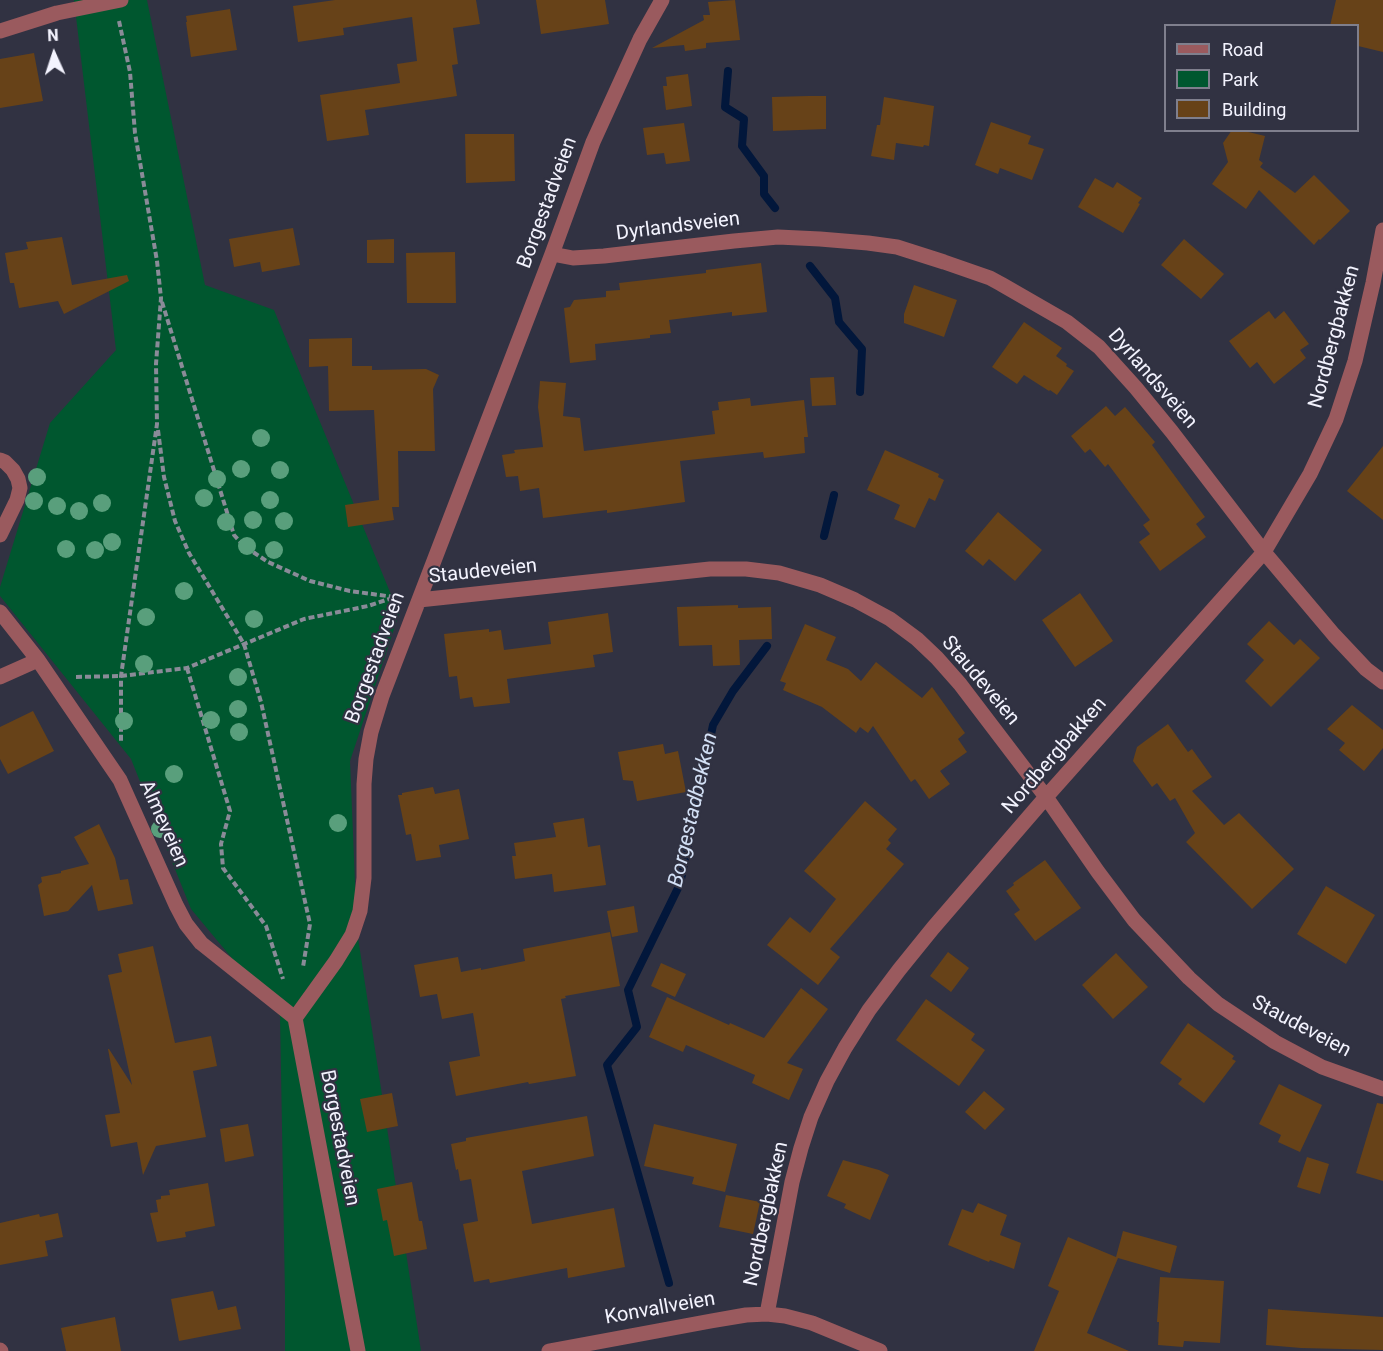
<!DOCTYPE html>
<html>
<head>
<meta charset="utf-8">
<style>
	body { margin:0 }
	#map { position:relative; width:1383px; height:1351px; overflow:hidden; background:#313242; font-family:Roboto,sans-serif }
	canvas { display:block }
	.legend { position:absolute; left:1164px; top:24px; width:195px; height:108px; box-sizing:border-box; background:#313242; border:2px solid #7f7f8d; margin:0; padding:8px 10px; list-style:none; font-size:18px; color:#f3f3fe }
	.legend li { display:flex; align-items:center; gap:12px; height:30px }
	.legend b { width:30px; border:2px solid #7f7f8d }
	.north { position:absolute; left:24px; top:24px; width:60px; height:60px; -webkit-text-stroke:4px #313242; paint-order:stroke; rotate:357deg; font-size:16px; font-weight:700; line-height:24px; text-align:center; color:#f3f3fe }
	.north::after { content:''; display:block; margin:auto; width:21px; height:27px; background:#f3f3fe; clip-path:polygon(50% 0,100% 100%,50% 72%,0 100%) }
</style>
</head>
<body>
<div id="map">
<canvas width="1383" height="1351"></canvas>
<ul class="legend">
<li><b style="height:8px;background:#9a5a5e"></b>Road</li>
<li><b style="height:16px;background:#00572f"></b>Park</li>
<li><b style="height:16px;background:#674218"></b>Building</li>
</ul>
<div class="north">N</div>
</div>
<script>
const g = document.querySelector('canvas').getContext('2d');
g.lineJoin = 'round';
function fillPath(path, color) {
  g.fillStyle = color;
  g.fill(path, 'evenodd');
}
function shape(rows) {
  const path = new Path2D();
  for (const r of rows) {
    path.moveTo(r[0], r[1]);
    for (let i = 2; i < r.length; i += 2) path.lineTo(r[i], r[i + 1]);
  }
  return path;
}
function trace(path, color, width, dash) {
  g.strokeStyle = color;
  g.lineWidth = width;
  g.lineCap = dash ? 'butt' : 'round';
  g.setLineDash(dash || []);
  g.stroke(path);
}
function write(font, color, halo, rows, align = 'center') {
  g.font = font + ' Roboto,sans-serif';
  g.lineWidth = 4.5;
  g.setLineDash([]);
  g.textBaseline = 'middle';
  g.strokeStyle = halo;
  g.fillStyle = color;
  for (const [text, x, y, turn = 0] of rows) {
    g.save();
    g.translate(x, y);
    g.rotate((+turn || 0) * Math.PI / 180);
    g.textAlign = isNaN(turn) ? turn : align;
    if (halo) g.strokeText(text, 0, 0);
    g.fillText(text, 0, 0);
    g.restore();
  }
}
const green = shape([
	[74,0,147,0,205,285,274,310,399,614,350,761,357,931,421,1351,285,1351,285,1295,280,1016,191,909,131,759,0,596,0,587,50,423,116,350]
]);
const stream = shape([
	[728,71,725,107,744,119,742,146,764,176,764,194,775,208],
	[810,266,835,298,839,322,862,349,860,392],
	[824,536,834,495],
	[669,1283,607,1065,637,1027,628,990,680,884,713,725,733,691,767,646]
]);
const building = shape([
	[335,0,476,0,480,24,453,28,458,64,452,65,457,96,365,110,369,135,327,141,320,95,400,83,397,64,417,61,412,17,343,28,344,35,298,42,293,6],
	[536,0,605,0,609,24,541,34],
	[735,0,740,40,706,43,706,48,685,51,684,45,652,48,704,20,703,15,710,15,708,2],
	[1336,0,1383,0,1383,52,1358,46,1358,26,1330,26],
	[230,9,237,50,191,57,186,22,187,22,186,16],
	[34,53,43,101,0,108,0,59],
	[688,74,692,106,666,110,663,86,667,86,666,77],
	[809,96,826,96,826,129,773,131,772,97],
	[884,97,934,106,929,146,924,145,923,147,896,143,894,160,871,156,877,125,880,125],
	[991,122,1031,136,1028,144,1044,149,1032,180,1000,168,998,174,975,165],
	[684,123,690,161,666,164,664,153,647,155,643,128],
	[1232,130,1240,130,1265,136,1259,160,1263,163,1260,167,1295,193,1314,175,1350,211,1320,240,1319,239,1314,245,1259,190,1246,209,1212,184,1228,162,1223,143],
	[465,134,514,134,515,181,466,183],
	[1095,178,1113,188,1117,182,1142,198,1138,203,1140,204,1123,233,1078,207],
	[293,228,300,265,262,272,260,262,234,267,229,239],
	[62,237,72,285,127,275,129,281,64,314,58,301,19,308,14,283,10,283,5,253,28,249,26,242],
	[394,239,394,263,367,263,367,240],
	[1184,239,1224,274,1201,299,1161,265],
	[455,252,456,303,407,303,406,253],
	[761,263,767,312,732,316,732,312,669,320,671,333,650,335,650,338,595,344,596,360,570,363,564,308,570,307,574,300,606,297,606,291,620,290,619,283,706,273,706,270],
	[914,285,957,300,944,337,904,323,904,314],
	[1269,311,1275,319,1284,311,1309,344,1300,350,1306,358,1274,384,1257,362,1250,368,1229,341],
	[1024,322,1062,348,1056,356,1067,364,1066,366,1074,371,1057,395,1050,390,1049,391,1024,375,1017,384,992,367],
	[352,338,352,366,372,366,372,370,426,369,439,375,433,389,435,451,398,451,399,507,392,507,394,520,348,527,345,505,379,500,374,410,329,411,328,366,309,367,309,339],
	[834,377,836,405,812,406,810,378],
	[540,381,566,383,563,416,580,418,584,451,715,434,712,411,719,410,718,402,750,398,751,406,804,400,808,437,804,437,805,453,764,458,763,452,680,461,685,502,607,513,607,510,543,518,539,488,520,491,518,476,506,477,502,455,515,453,514,450,543,447,538,407],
	[1106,406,1115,416,1125,407,1155,442,1152,445,1205,517,1196,524,1206,537,1160,571,1139,542,1150,534,1143,525,1150,520,1108,464,1105,467,1090,449,1085,453,1071,436],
	[1383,446,1383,520,1347,491],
	[885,450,939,474,938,477,944,480,935,501,929,498,915,528,894,519,900,505,867,490],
	[998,512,1042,550,1015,581,989,559,983,566,965,551],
	[1080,593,1113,641,1075,667,1042,620],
	[738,605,738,608,771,607,772,639,739,640,740,665,713,666,712,645,679,646,677,607],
	[608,613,613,652,593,655,595,667,507,679,510,703,474,707,472,697,460,699,457,676,449,677,444,634,489,629,489,632,501,630,504,650,551,644,548,622],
	[1269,621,1294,645,1300,639,1320,658,1271,707,1245,681,1264,660,1247,644],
	[805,624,836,637,826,660,848,669,861,681,876,662,922,698,932,687,965,733,958,739,967,752,940,771,950,784,929,799,915,779,911,782,873,726,868,733,860,727,856,733,822,707,783,690,786,683,780,681],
	[1352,705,1383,730,1383,748,1364,771,1339,750,1345,743,1327,729],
	[33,711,54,751,8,774,0,759,0,727],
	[1168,724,1188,752,1192,749,1212,777,1192,791,1224,825,1239,813,1294,869,1252,909,1186,842,1195,833,1175,798,1170,801,1157,783,1152,787,1133,761,1137,747],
	[663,744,665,754,678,751,686,792,637,801,633,781,623,780,618,752],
	[433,787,435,794,459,789,469,839,439,845,441,857,416,861,411,834,406,835,398,795,402,795,402,793],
	[865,801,897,829,888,840,891,843,886,849,904,864,830,949,840,957,818,985,767,945,790,917,810,933,836,899,804,871],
	[584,818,588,847,600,845,606,885,554,892,552,874,515,879,512,856,516,856,514,843,556,837,553,823],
	[99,824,115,858,120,880,128,879,133,904,98,911,92,885,68,911,44,916,38,885,42,882,41,877,61,873,61,871,89,864,74,837],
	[1045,860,1081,908,1035,941,1014,914,1020,910,1006,891,1014,885,1013,883],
	[1326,886,1375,915,1346,964,1297,934],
	[634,906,638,932,612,937,607,911],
	[610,932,620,986,565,996,566,998,561,999,576,1076,529,1084,528,1082,456,1096,449,1062,480,1056,473,1013,442,1019,437,994,420,997,414,965,458,957,461,972,481,968,481,970,525,961,523,949],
	[153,946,175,1043,211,1036,217,1066,193,1071,206,1137,156,1146,143,1175,137,1142,111,1147,105,1115,120,1113,108,1049,109,1049,132,1085,108,975,122,972,118,954],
	[948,952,969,968,951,992,930,976],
	[1116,953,1148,987,1113,1019,1082,985],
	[661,963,686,974,675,997,651,986],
	[801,988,828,1009,787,1063,803,1069,789,1100,752,1083,755,1075,686,1045,683,1052,649,1037,667,997,729,1025,730,1023,764,1038],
	[926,999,975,1034,971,1040,985,1050,959,1086,896,1040],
	[1188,1023,1234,1056,1232,1059,1236,1061,1204,1103,1178,1084,1182,1079,1160,1063],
	[1279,1084,1322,1105,1300,1152,1278,1142,1281,1135,1259,1124],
	[984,1091,1005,1109,985,1130,965,1112],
	[392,1093,398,1126,367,1132,360,1099],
	[1377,1103,1383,1104,1383,1181,1356,1173],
	[587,1116,594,1156,522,1171,532,1224,614,1208,625,1267,568,1278,567,1268,490,1283,489,1279,474,1282,463,1224,478,1221,471,1179,460,1181,458,1169,456,1170,451,1144,466,1141,466,1138],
	[248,1124,254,1156,225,1162,220,1129],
	[654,1124,737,1144,725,1192,692,1184,694,1177,644,1166],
	[1307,1157,1329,1164,1320,1194,1297,1187],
	[843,1160,879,1170,889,1175,870,1220,844,1208,846,1204,827,1196],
	[412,1182,419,1221,422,1221,427,1249,394,1256,387,1220,383,1221,377,1189],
	[208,1183,215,1226,185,1232,186,1237,157,1242,150,1213,158,1212,156,1200,161,1199,161,1196,170,1195,169,1190],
	[726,1195,760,1202,753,1234,719,1227],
	[978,1203,1007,1215,1000,1235,1021,1243,1014,1269,990,1260,989,1262,948,1245,962,1209,973,1213],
	[58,1213,63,1237,45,1241,48,1256,0,1265,0,1223,39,1214,40,1217],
	[1123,1231,1177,1246,1170,1273,1118,1258,1087,1333,1129,1351,1034,1351,1059,1291,1048,1286,1068,1237,1116,1257],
	[1160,1277,1224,1281,1220,1343,1184,1341,1183,1347,1158,1345,1159,1322,1157,1322],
	[213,1291,218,1310,236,1306,241,1329,179,1341,171,1299],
	[1268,1309,1383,1317,1383,1350,1301,1348,1266,1345],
	[115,1317,121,1351,66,1351,61,1328]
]);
const path = shape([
	[119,21,130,72,135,133,157,261,161,298,156,364,157,424,121,676,121,742],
	[162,302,234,535,244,546,268,562,310,581,350,591,394,597],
	[158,430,164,477,175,521,189,553,244,644,261,702,310,924,303,967],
	[187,668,230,811,221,844,223,868,266,926,283,979],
	[76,677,121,676,187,668,304,619,368,606,392,598]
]);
const minor = shape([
	[0,31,57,13,121,0],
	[552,254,573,258,604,256,734,241,778,237,820,239,868,243,897,247,944,262,990,278,1001,284,1067,322,1099,347,1136,388,1172,432,1264,552,1334,635,1366,669,1383,682],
	[0,460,5,462,13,470,18,479,20,488,17,500,0,535],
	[419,600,710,569,746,569,779,573,820,585,855,600,890,619,917,639,937,658,960,684,1046,797,1098,872,1134,920,1189,978,1218,1004,1275,1042,1322,1067,1383,1089],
	[0,612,38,660],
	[0,677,38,660,120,780,176,905,186,924,201,943,295,1018],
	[767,1314,792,1182,801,1148,811,1117,827,1081,845,1048,869,1010,899,970,933,928,1046,797,1264,552,1310,474,1336,419,1355,361,1373,283,1383,230],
	[0,1350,1,1351],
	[358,1351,295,1018,336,961,352,935,360,911,364,878,364,784,366,759,371,732,382,696,552,254,593,142,640,39,662,0],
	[549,1351,711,1321,746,1315,767,1314,785,1316,812,1323,880,1351]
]);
const trees = [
	[261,438],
	[241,469],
	[280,470],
	[37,477],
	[217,479],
	[204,498],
	[270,500],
	[34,501],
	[102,503],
	[57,506],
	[79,511],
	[253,520],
	[284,521],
	[226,522],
	[112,542],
	[247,546],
	[66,549],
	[95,550],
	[274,550],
	[184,591],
	[146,617],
	[254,619],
	[144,664],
	[238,677],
	[238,709],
	[211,720],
	[124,721],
	[239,732],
	[174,774],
	[338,823],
	[160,829]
];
const streetNames = [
	["Borgestadveien",548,203,-70],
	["Dyrlandsveien",678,227,-7],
	["Nordbergbakken",1335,337,-75],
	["Dyrlandsveien",1152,379,49],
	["Staudeveien",483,572,-6],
	["Borgestadveien",376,658,-70],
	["Staudeveien",980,681,50],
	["Nordbergbakken",1055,756,-49],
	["Almeveien",163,824,66],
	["Staudeveien",1301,1027,28],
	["Borgestadveien",339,1138,79],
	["Nordbergbakken",767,1214,-78],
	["Konvallveien",660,1309,-10]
];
const waterNames = [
	["Borgestadbekken",694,810,-77]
];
fillPath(green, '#00572f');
trace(stream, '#02173b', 8);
fillPath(building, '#674218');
trace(path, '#8a8b98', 4, [6, 3]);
trace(minor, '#9a5a5e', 15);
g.fillStyle = '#599f7c';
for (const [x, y] of trees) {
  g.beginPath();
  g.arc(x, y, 9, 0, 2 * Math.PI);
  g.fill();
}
write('20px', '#f3f3fe', '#313242', streetNames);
write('italic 21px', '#d3e0f5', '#313242', waterNames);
</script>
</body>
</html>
